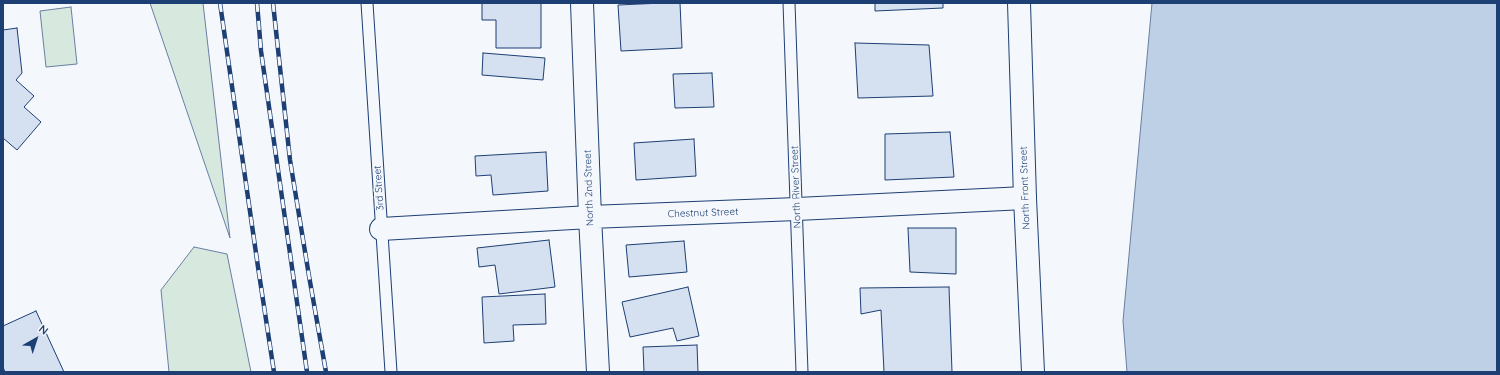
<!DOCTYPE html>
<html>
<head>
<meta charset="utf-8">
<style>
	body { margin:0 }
	#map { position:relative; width:1500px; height:375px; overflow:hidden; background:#f4f7fb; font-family:Quicksand,sans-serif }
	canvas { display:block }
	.frame { position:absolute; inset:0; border:4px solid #1d3f73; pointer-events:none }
	.north { position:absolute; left:16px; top:319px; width:40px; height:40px; -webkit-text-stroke:3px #f4f7fb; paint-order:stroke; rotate:39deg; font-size:11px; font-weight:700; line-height:16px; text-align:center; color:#1d3f73 }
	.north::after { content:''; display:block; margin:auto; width:14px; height:18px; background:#1d3f73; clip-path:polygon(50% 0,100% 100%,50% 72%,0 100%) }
</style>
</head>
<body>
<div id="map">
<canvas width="1500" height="375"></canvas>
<div class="frame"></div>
<div class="north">N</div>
</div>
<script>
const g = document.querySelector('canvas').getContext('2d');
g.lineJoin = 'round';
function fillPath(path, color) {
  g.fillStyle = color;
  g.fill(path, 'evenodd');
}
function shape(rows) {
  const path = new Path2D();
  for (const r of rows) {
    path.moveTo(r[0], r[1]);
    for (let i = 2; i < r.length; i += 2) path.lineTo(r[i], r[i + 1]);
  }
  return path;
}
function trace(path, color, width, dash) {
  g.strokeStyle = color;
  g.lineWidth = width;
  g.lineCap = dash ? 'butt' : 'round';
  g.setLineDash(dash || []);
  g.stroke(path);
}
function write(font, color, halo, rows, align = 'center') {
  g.font = font + ' Quicksand,sans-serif';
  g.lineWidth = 3;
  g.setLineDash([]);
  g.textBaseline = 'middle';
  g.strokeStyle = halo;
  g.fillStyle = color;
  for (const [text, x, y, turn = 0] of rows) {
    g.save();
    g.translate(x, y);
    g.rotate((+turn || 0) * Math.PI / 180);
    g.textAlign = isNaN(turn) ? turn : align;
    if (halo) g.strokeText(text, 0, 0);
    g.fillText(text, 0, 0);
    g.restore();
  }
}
const green = shape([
	[150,3,203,3,230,238,150,3],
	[71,7,77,64,46,67,40,11,71,7],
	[194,247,227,254,251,372,169,372,161,290,194,247]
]);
const water = shape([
	[1152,3,1497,3,1497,372,1127,372,1123,321,1152,3]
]);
const building = shape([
	[482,3,541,3,541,48,496,48,496,20,482,20,482,3],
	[663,3,680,3,682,48,621,51,618,5,663,3],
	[875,3,943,3,943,8,875,11,875,3],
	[17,28,22,73,16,80,34,96,24,107,41,122,17,150,3,138,3,29,3,30,17,28],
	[855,43,929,45,933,96,858,98,855,43],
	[483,53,545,58,543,80,482,75,483,53],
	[712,73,714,107,675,108,673,74,712,73],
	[950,132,954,177,885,180,885,134,950,132],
	[694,139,696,176,636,180,634,143,694,139],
	[546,152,548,191,493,195,491,175,476,176,475,156,546,152],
	[908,228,956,228,956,274,910,272,908,228],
	[549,240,555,287,499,294,495,265,479,267,477,248,549,240],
	[684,241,687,272,629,277,626,245,684,241],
	[688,287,699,336,677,341,673,328,630,337,622,302,688,287],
	[949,287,952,372,884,372,881,310,861,314,860,288,949,287],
	[545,294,546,324,513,325,514,341,484,343,482,297,545,294],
	[36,311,64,372,5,372,3,367,3,326,36,311],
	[697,345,698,372,644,372,643,347,697,345]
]);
const service = shape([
	[367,3,391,372],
	[789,3,802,372]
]);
const minor = shape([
	[582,3,590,217,598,372],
	[381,229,590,217,797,209,1025,198]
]);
const primary = shape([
	[1019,3,1025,198,1033,372]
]);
const rail = shape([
	[220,3,258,267,274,372],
	[257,3,261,51,307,372],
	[273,3,290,160,309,276,326,372]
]);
const streetNames = [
	["North River Street",796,187,-92],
	["3rd Street",379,188,-94],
	["North 2nd Street",589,188,-92],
	["North Front Street",1025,188,-92],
	["Chestnut Street",703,213,-2]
];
fillPath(green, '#d7e8df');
trace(green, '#687fa3', 1);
fillPath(water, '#bed0e5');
trace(water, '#687fa3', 1);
fillPath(building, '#d5e0f0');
trace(building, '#1d3f73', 1);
trace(service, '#1d3f73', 13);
trace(minor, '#1d3f73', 24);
trace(primary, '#1d3f73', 24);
trace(service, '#f4f7fb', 11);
trace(minor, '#f4f7fb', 22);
trace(primary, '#f4f7fb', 22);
trace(rail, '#1d3f73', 4.5);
trace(rail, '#f4f7fb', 3, [9]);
write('10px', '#1d3f73', '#f4f7fb', streetNames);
</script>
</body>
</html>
